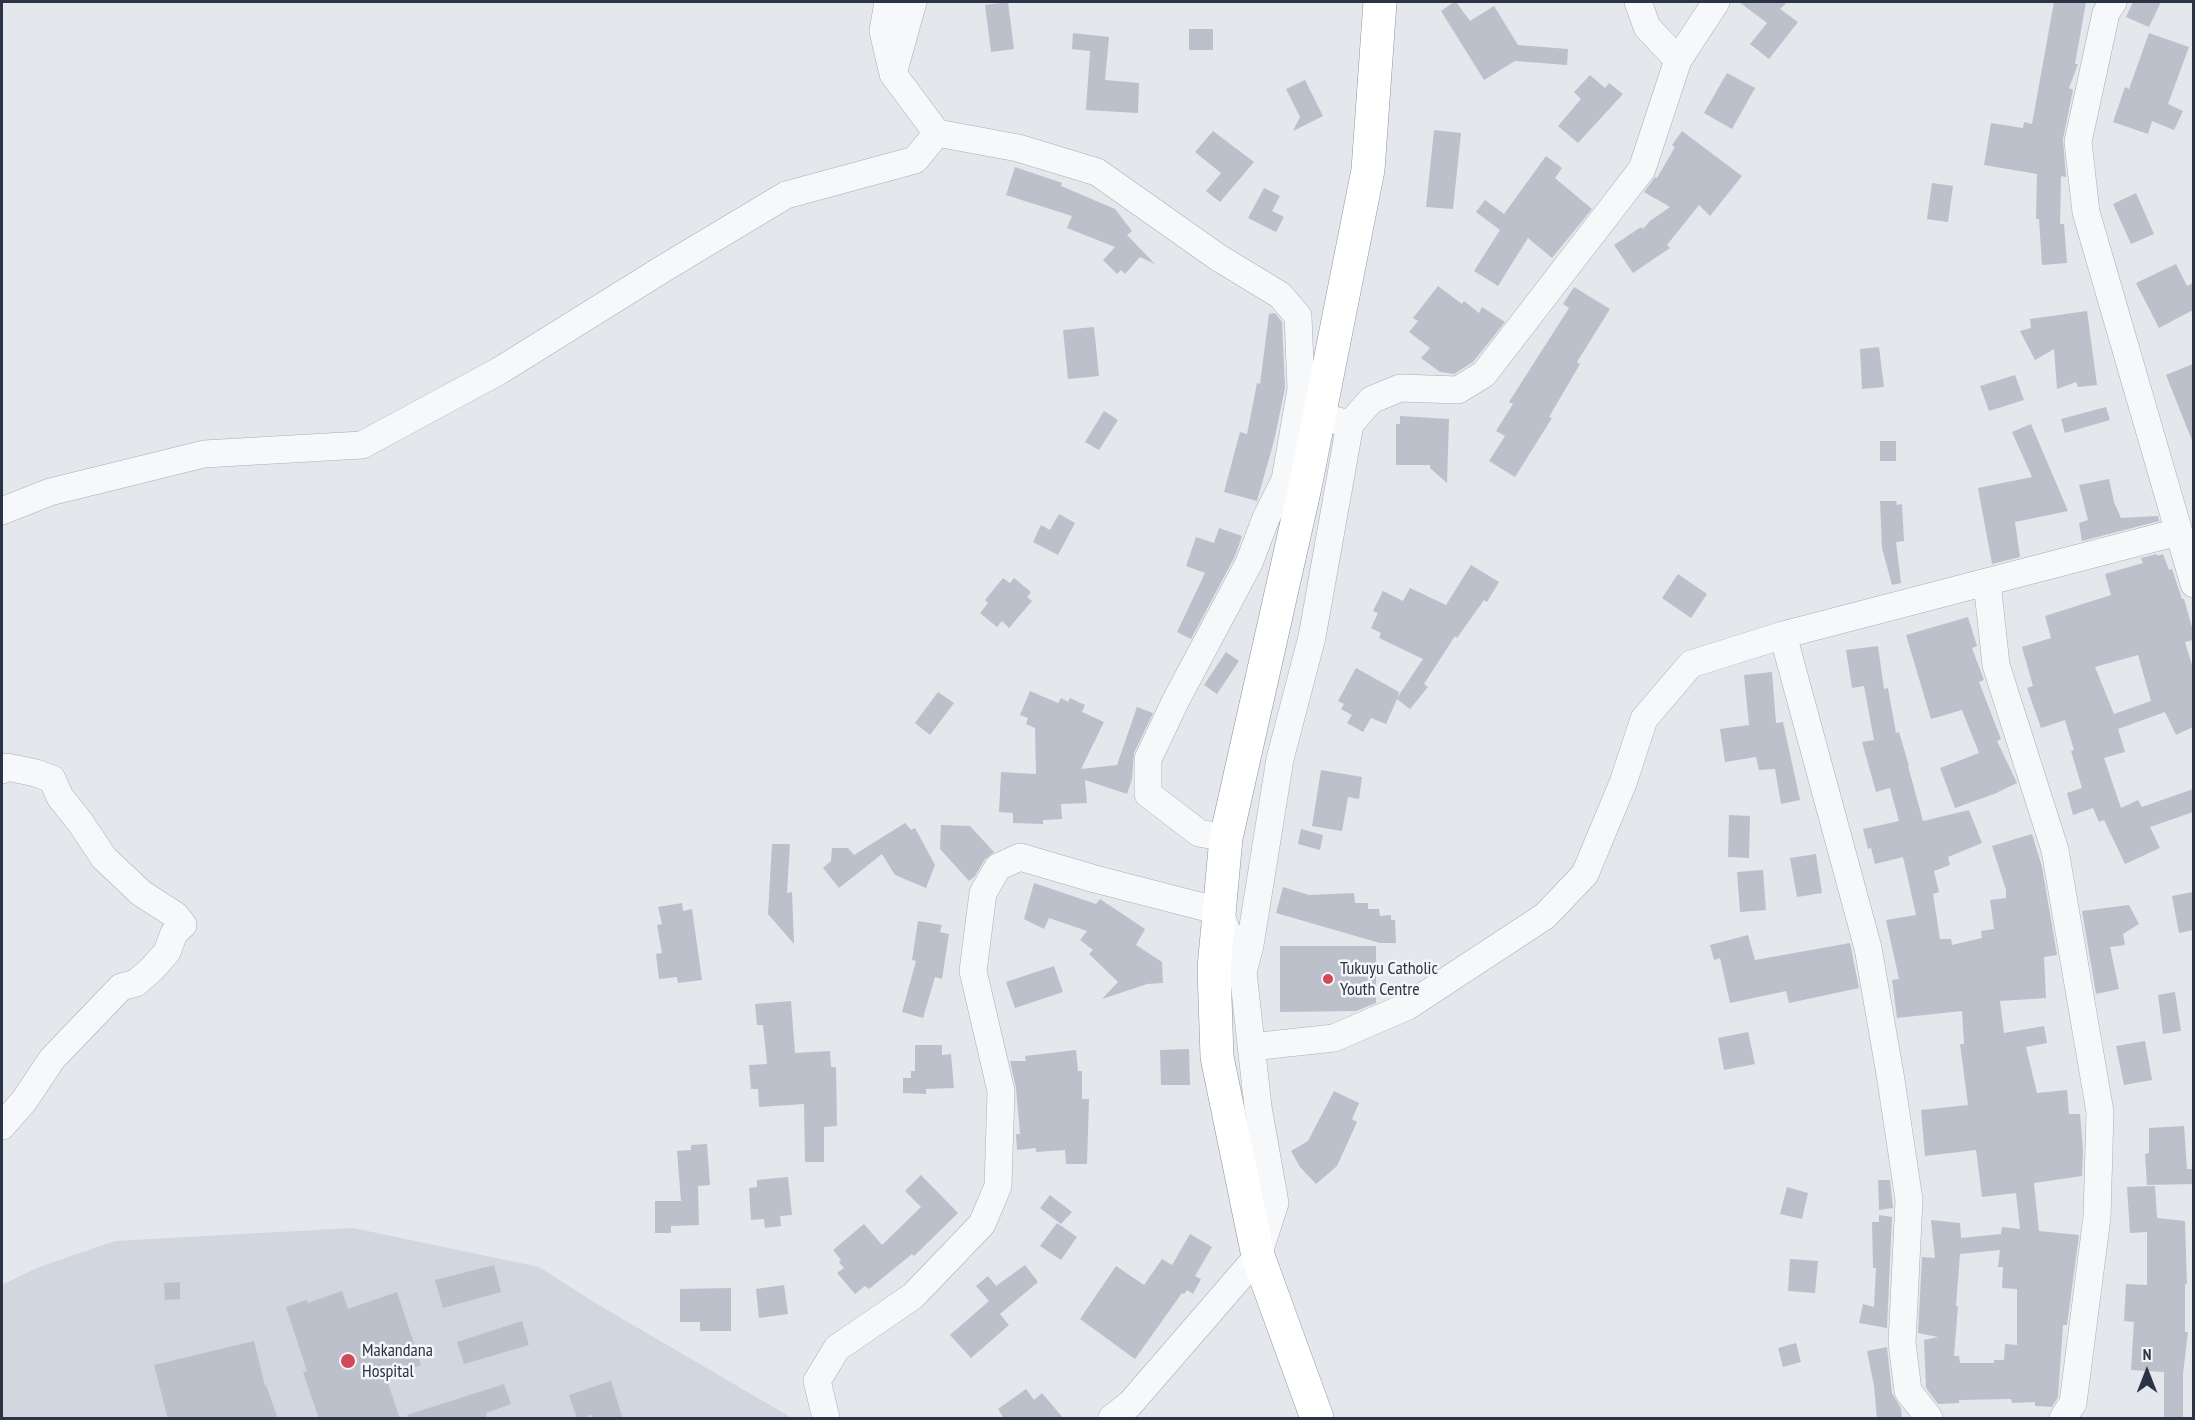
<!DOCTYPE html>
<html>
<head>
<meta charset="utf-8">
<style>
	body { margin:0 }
	#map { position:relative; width:2195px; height:1420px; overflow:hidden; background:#e4e7ec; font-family:"PT Sans Narrow",sans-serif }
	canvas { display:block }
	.frame { position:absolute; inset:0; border:3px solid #2b3445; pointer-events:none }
	.north { position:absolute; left:2117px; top:1342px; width:60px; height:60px; -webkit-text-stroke:4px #f4f6f9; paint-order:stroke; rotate:0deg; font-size:16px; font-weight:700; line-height:24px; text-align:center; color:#2b3445 }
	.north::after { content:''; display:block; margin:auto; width:21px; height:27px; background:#2b3445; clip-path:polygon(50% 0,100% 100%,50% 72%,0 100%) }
</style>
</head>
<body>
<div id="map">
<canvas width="2195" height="1420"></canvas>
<div class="frame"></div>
<div class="north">N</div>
</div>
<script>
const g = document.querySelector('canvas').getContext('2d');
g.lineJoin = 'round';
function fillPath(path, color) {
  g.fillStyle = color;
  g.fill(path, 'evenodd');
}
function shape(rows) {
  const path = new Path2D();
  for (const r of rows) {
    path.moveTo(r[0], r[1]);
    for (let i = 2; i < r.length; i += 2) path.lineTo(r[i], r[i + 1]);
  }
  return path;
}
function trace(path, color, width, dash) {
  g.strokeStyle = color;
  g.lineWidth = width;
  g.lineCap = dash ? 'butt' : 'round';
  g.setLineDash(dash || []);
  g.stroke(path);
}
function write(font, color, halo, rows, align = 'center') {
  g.font = font + ' "PT Sans Narrow",sans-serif';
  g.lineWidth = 5;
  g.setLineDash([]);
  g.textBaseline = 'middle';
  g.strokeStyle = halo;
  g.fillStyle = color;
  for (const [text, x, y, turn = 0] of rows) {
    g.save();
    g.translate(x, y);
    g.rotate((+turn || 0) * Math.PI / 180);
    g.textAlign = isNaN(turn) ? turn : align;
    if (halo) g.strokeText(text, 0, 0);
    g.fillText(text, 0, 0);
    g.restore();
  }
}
const built = shape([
	[353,1228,539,1267,597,1304,792,1418,2,1418,2,1285,39,1267,115,1241]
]);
const building = shape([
	[1008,2,1014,49,991,52,985,5],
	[1454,2,1456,2,1470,21,1494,6,1518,45,1568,49,1567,65,1515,61,1484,80,1441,11],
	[1739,2,1787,2,1780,9,1798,22,1769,59,1750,44,1767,23],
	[2054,2,2086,2,2075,64,2078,64,2069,88,2073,90,2063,139,2066,177,2061,176,2060,224,2064,224,2067,263,2042,265,2039,219,2036,219,2037,174,1984,165,1991,123,2023,128,2024,122,2032,124],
	[2133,2,2161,2,2149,27,2126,17],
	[1189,29,1213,29,1213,50,1189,50],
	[1073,33,1109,37,1105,80,1139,83,1138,113,1086,110,1090,51,1072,49],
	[2149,33,2189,47,2168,104,2183,111,2174,130,2152,121,2148,134,2113,122,2125,87,2129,89],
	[1727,73,1755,88,1732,129,1704,113],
	[1590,75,1605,88,1609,83,1623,94,1578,143,1558,126,1581,99,1574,92],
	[1305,80,1323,116,1293,131,1300,117,1286,89],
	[1434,130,1461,133,1453,209,1426,207],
	[1213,131,1254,162,1220,202,1206,191,1221,173,1195,152],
	[1682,131,1742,176,1710,216,1699,205,1667,245,1670,248,1633,273,1614,245,1641,227,1643,229,1650,221,1670,207,1644,192,1655,177,1657,178,1675,147,1672,145],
	[1546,156,1562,168,1555,178,1592,209,1552,258,1528,238,1498,286,1474,271,1500,230,1476,212,1485,200,1504,214],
	[1015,167,1062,183,1061,186,1115,209,1132,231,1127,235,1155,264,1140,257,1125,274,1121,270,1117,274,1103,260,1115,247,1067,228,1072,216,1006,195],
	[1932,183,1953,186,1948,222,1927,219],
	[1264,188,1280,196,1272,211,1284,217,1276,232,1248,218],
	[2136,193,2154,234,2131,244,2113,204],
	[2176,264,2187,286,2193,283,2193,310,2159,328,2136,283],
	[1438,286,1462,304,1464,301,1479,313,1482,307,1505,322,1473,362,1454,374,1440,372,1421,358,1430,348,1409,332,1418,321,1413,318],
	[1574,287,1610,309,1577,362,1580,364,1549,417,1552,418,1515,477,1489,461,1505,436,1496,431,1513,404,1509,402,1569,308,1563,304],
	[2087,311,2097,385,2078,387,2076,382,2057,389,2054,349,2035,360,2020,331,2031,328,2030,319],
	[1275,313,1282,322,1285,388,1274,441,1257,501,1224,492,1240,432,1247,434,1257,383,1260,384,1269,314],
	[1094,327,1099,376,1068,379,1063,330],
	[1879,347,1884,387,1862,389,1860,349],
	[2193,364,2193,443,2166,375],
	[2015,375,2024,400,1989,411,1980,386],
	[2106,407,2110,420,2065,433,2061,419],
	[1104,411,1118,420,1099,450,1085,442],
	[1400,416,1449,419,1447,483,1430,468,1430,465,1396,465,1396,424,1400,424],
	[2031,424,2068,511,2015,522,2020,557,1992,564,1978,488,2032,477,2012,432],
	[1880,441,1896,441,1896,461,1880,461],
	[2109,479,2114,502,2121,518,2158,516,2159,521,2082,541,2079,523,2088,520,2079,485],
	[1880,501,1896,501,1897,505,1902,504,1904,541,1896,542,1901,583,1892,585,1882,548],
	[1059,514,1075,523,1058,555,1033,542,1041,525,1050,530],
	[1219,528,1242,536,1235,556,1191,639,1177,632,1205,573,1186,566,1196,537,1214,543],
	[2157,554,2157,556,2163,554,2169,570,2172,569,2182,599,2184,599,2193,631,2193,640,2185,642,2193,668,2193,727,2176,735,2165,712,2118,729,2125,752,2104,758,2121,808,2138,800,2142,807,2193,789,2193,812,2150,827,2160,848,2125,864,2104,820,2099,822,2093,808,2073,815,2067,793,2082,788,2071,751,2074,750,2065,720,2041,728,2027,688,2033,686,2022,647,2051,638,2045,616,2111,595,2105,574,2143,563,2141,558],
	[2138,655,2151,701,2114,714,2095,667],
	[1471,565,1499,582,1487,602,1484,600,1457,638,1455,636,1424,684,1428,687,1410,709,1397,699,1386,724,1371,718,1363,732,1347,723,1352,715,1341,709,1344,704,1338,701,1356,668,1399,692,1397,698,1423,659,1379,638,1381,633,1371,628,1378,613,1373,611,1383,591,1403,601,1410,588,1446,605],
	[1678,574,1707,594,1691,618,1662,598],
	[1003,578,1010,583,1014,578,1031,592,1027,597,1032,601,1009,628,1002,621,997,627,980,613,988,603,985,600],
	[1968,617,1977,646,1972,648,1984,680,1979,682,2001,739,1997,741,2017,783,1994,794,1955,808,1940,768,1979,753,1962,710,1931,719,1906,635],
	[1878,646,1884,689,1888,688,1896,733,1899,732,1909,766,1908,766,1923,821,1969,810,1982,843,1948,857,1950,865,1934,871,1939,892,1933,894,1940,939,1951,939,1952,945,1982,938,1981,931,1994,929,1990,900,2006,898,2006,890,1992,846,2032,834,2042,867,2057,955,2044,957,2046,998,2000,1001,2004,1033,2044,1026,2047,1043,2026,1047,2037,1093,2067,1090,2069,1114,2080,1114,2083,1150,2082,1176,2034,1183,2039,1231,2079,1235,2067,1325,2063,1325,2058,1397,2052,1407,2035,1406,2035,1402,2012,1403,2011,1399,1959,1400,1959,1403,1938,1404,1926,1388,1924,1340,1938,1337,1918,1333,1922,1257,1935,1258,1931,1220,1960,1223,1961,1238,2001,1234,2002,1227,2020,1229,2016,1193,1982,1197,1976,1150,1925,1156,1921,1110,1968,1105,1960,1044,1964,1044,1962,1011,1897,1018,1892,980,1899,979,1886,920,1916,915,1903,857,1875,864,1871,848,1868,849,1863,829,1899,821,1890,788,1876,792,1862,742,1874,740,1864,686,1852,688,1846,650],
	[2000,1250,1998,1267,2003,1267,2002,1288,2017,1289,2017,1345,2005,1344,2004,1360,1994,1360,1994,1363,1960,1363,1959,1356,1954,1356,1958,1306,1956,1306,1960,1254],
	[1226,652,1239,661,1217,694,1204,685],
	[1772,672,1776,723,1783,722,1800,800,1781,804,1775,769,1759,770,1756,757,1725,762,1720,729,1749,725,1744,675],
	[1030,691,1058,703,1061,698,1068,702,1070,698,1085,705,1082,712,1104,722,1081,769,1117,765,1137,707,1153,713,1134,753,1132,779,1127,794,1085,780,1087,803,1061,804,1062,819,1043,820,1043,824,1013,823,1013,813,999,812,1001,772,1036,774,1035,728,1026,724,1028,718,1020,715],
	[938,692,954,703,930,735,915,723],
	[1321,770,1362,777,1359,799,1348,797,1342,831,1312,826],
	[1729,815,1750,816,1749,858,1728,857],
	[905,823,911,830,915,828,935,865,926,888,895,875,882,854,839,888,823,868,831,861,832,848,848,848,854,855],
	[941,825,970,826,994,852,985,859,975,876,969,881,940,849],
	[1301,829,1323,835,1320,850,1298,844],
	[772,844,790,844,787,893,792,892,794,944,768,914],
	[1816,854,1822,893,1797,897,1790,858],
	[1763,870,1766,910,1740,912,1737,872],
	[1034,883,1096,904,1100,899,1145,929,1136,945,1162,962,1163,983,1147,984,1102,999,1118,982,1089,954,1093,950,1080,940,1087,931,1049,918,1044,929,1024,919],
	[1283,887,1309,895,1354,893,1355,903,1368,903,1368,909,1379,909,1380,916,1391,915,1391,920,1395,920,1396,943,1380,943,1276,913],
	[2193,892,2193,930,2179,933,2172,896],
	[682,903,683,911,692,909,702,980,678,983,677,977,659,979,656,954,662,953,657,925,662,924,658,907],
	[2129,905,2139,924,2123,934,2125,945,2110,947,2119,989,2096,994,2082,911],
	[918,921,942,925,940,932,949,934,942,979,935,977,923,1018,902,1012,916,961,912,960],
	[1748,935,1755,960,1850,943,1859,988,1789,1003,1786,991,1730,1003,1720,958,1714,960,1710,945],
	[1280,946,1376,946,1376,1003,1356,1011,1280,1012],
	[1054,966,1063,992,1015,1008,1006,982],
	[2175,992,2181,1031,2163,1034,2158,995],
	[791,1001,795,1053,830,1051,831,1067,836,1067,837,1126,824,1127,824,1162,805,1162,804,1104,759,1107,758,1089,751,1089,749,1065,767,1064,763,1025,757,1025,755,1004],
	[1748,1032,1755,1064,1724,1070,1718,1038],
	[2145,1041,2152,1080,2124,1085,2116,1046],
	[915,1045,942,1045,942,1055,951,1054,954,1088,926,1089,926,1094,903,1093,903,1078,911,1078,911,1071,915,1071],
	[1189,1049,1190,1085,1161,1085,1160,1050],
	[1076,1050,1078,1071,1082,1071,1082,1099,1089,1099,1087,1164,1066,1164,1065,1150,1036,1152,1036,1148,1017,1150,1016,1134,1020,1134,1016,1088,1010,1061,1026,1061,1025,1056],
	[1334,1091,1359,1103,1352,1119,1357,1122,1337,1166,1316,1184,1300,1167,1291,1151,1308,1141],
	[2184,1126,2187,1169,2193,1169,2193,1184,2147,1185,2145,1154,2149,1153,2149,1128],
	[707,1144,710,1185,698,1186,699,1225,671,1226,671,1233,655,1233,655,1201,681,1201,677,1151,691,1150,691,1145],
	[921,1175,958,1213,914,1256,912,1254,869,1289,865,1286,855,1294,837,1273,844,1268,839,1262,841,1260,833,1250,864,1224,882,1245,921,1207,905,1191],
	[788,1177,792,1215,780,1216,781,1226,765,1228,764,1219,751,1220,749,1188,757,1187,757,1180],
	[1878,1180,1890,1180,1893,1208,1879,1210],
	[2155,1186,2157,1218,2185,1221,2187,1284,2185,1284,2185,1332,2188,1332,2183,1374,2183,1417,2164,1417,2164,1372,2131,1370,2134,1322,2124,1321,2126,1284,2147,1285,2147,1232,2130,1233,2127,1187],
	[1787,1187,1808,1193,1802,1219,1780,1214],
	[1050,1195,1072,1212,1061,1224,1040,1208],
	[1879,1215,1892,1217,1887,1328,1859,1323,1863,1304,1874,1307,1876,1268,1873,1268,1872,1222,1879,1222],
	[1057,1223,1077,1237,1061,1260,1040,1246],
	[1190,1234,1212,1247,1195,1276,1201,1279,1193,1294,1187,1290,1184,1294,1182,1293,1135,1359,1080,1319,1116,1266,1144,1285,1162,1259,1172,1265],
	[1790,1259,1818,1261,1815,1293,1788,1291],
	[494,1265,501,1292,443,1308,435,1280],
	[1025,1265,1038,1282,1000,1314,1009,1325,971,1358,950,1335,989,1301,976,1286,988,1276,996,1286],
	[180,1282,180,1299,165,1300,164,1283],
	[784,1285,788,1314,759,1318,756,1289],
	[731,1288,731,1331,700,1331,700,1322,680,1322,680,1289],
	[342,1291,348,1309,397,1292,421,1365,386,1377,400,1419,319,1419,303,1372,307,1371,286,1307,307,1300,308,1303],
	[522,1321,529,1345,464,1364,457,1342],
	[254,1341,265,1386,266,1385,278,1419,168,1419,154,1365],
	[1796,1343,1801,1362,1783,1367,1778,1348],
	[1887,1347,1892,1393,1901,1408,1902,1419,1877,1419,1874,1386,1867,1351],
	[611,1381,623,1419,593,1419,592,1415,577,1419,569,1395],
	[504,1384,511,1404,486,1413,487,1419,408,1419,407,1415],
	[1026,1389,1034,1400,1042,1393,1064,1419,1004,1419,998,1409]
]);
const minor = shape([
	[888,2,883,31,892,70],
	[913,2,893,74,937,133,1018,148,1097,172,1219,258,1280,295,1298,316,1301,389,1285,480,1305,487],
	[1638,2,1647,27,1678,60],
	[2113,2,2106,13,2078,142,2086,212,2194,584],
	[1319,416,1350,424,1371,400,1400,388,1458,390,1484,374,1642,169,1678,60,1716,2],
	[2,511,50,492,204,454,362,445,499,371,666,267,786,195,915,160,937,133],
	[1987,582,1996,665,2055,850,2100,1112,2097,1217,2073,1403,2063,1418],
	[1783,635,1868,948,1890,1074,1909,1200,1902,1343,1908,1391,1929,1418],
	[2,770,7,767,36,773,52,779,60,797,80,822,104,858,141,893,175,915,183,925,174,933,167,952,152,969,136,983,121,987,52,1059,24,1101,2,1126],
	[1226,838,1199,833,1148,794,1148,759,1176,700,1249,563,1266,518,1285,480],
	[1243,972,1250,945,1280,759,1312,637,1350,424],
	[1251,1047,1334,1038,1408,1006,1545,916,1585,874,1623,783,1644,719,1691,664,1783,635,2178,532],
	[826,1418,817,1381,837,1348,913,1296,982,1224,998,1186,1001,1091,973,971,983,893,998,867,1020,857,1095,879,1219,911,1243,972,1258,1107,1275,1203,1258,1256,1130,1404,1112,1418]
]);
const highway = shape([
	[1317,1418,1258,1256,1217,1057,1214,968,1226,838,1305,487,1368,170,1380,2]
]);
const markers = [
	[1328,979,6,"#d1495b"],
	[348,1361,8,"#d1495b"]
];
const poiNames = [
	["Tukuyu Catholic",1340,969],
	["Youth Centre",1340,990],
	["Makandana",362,1351],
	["Hospital",362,1372]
];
fillPath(built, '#d2d6de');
fillPath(building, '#bbc0ca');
trace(minor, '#a9aeb7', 28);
trace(highway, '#8b94a3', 34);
trace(minor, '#f7f8fa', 27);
trace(highway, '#fff', 33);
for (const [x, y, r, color] of markers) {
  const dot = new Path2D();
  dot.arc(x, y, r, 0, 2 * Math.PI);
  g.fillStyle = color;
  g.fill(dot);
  trace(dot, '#f4f6f9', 2);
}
write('18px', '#2b3445', '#f4f6f9', poiNames, 'left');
</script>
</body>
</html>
